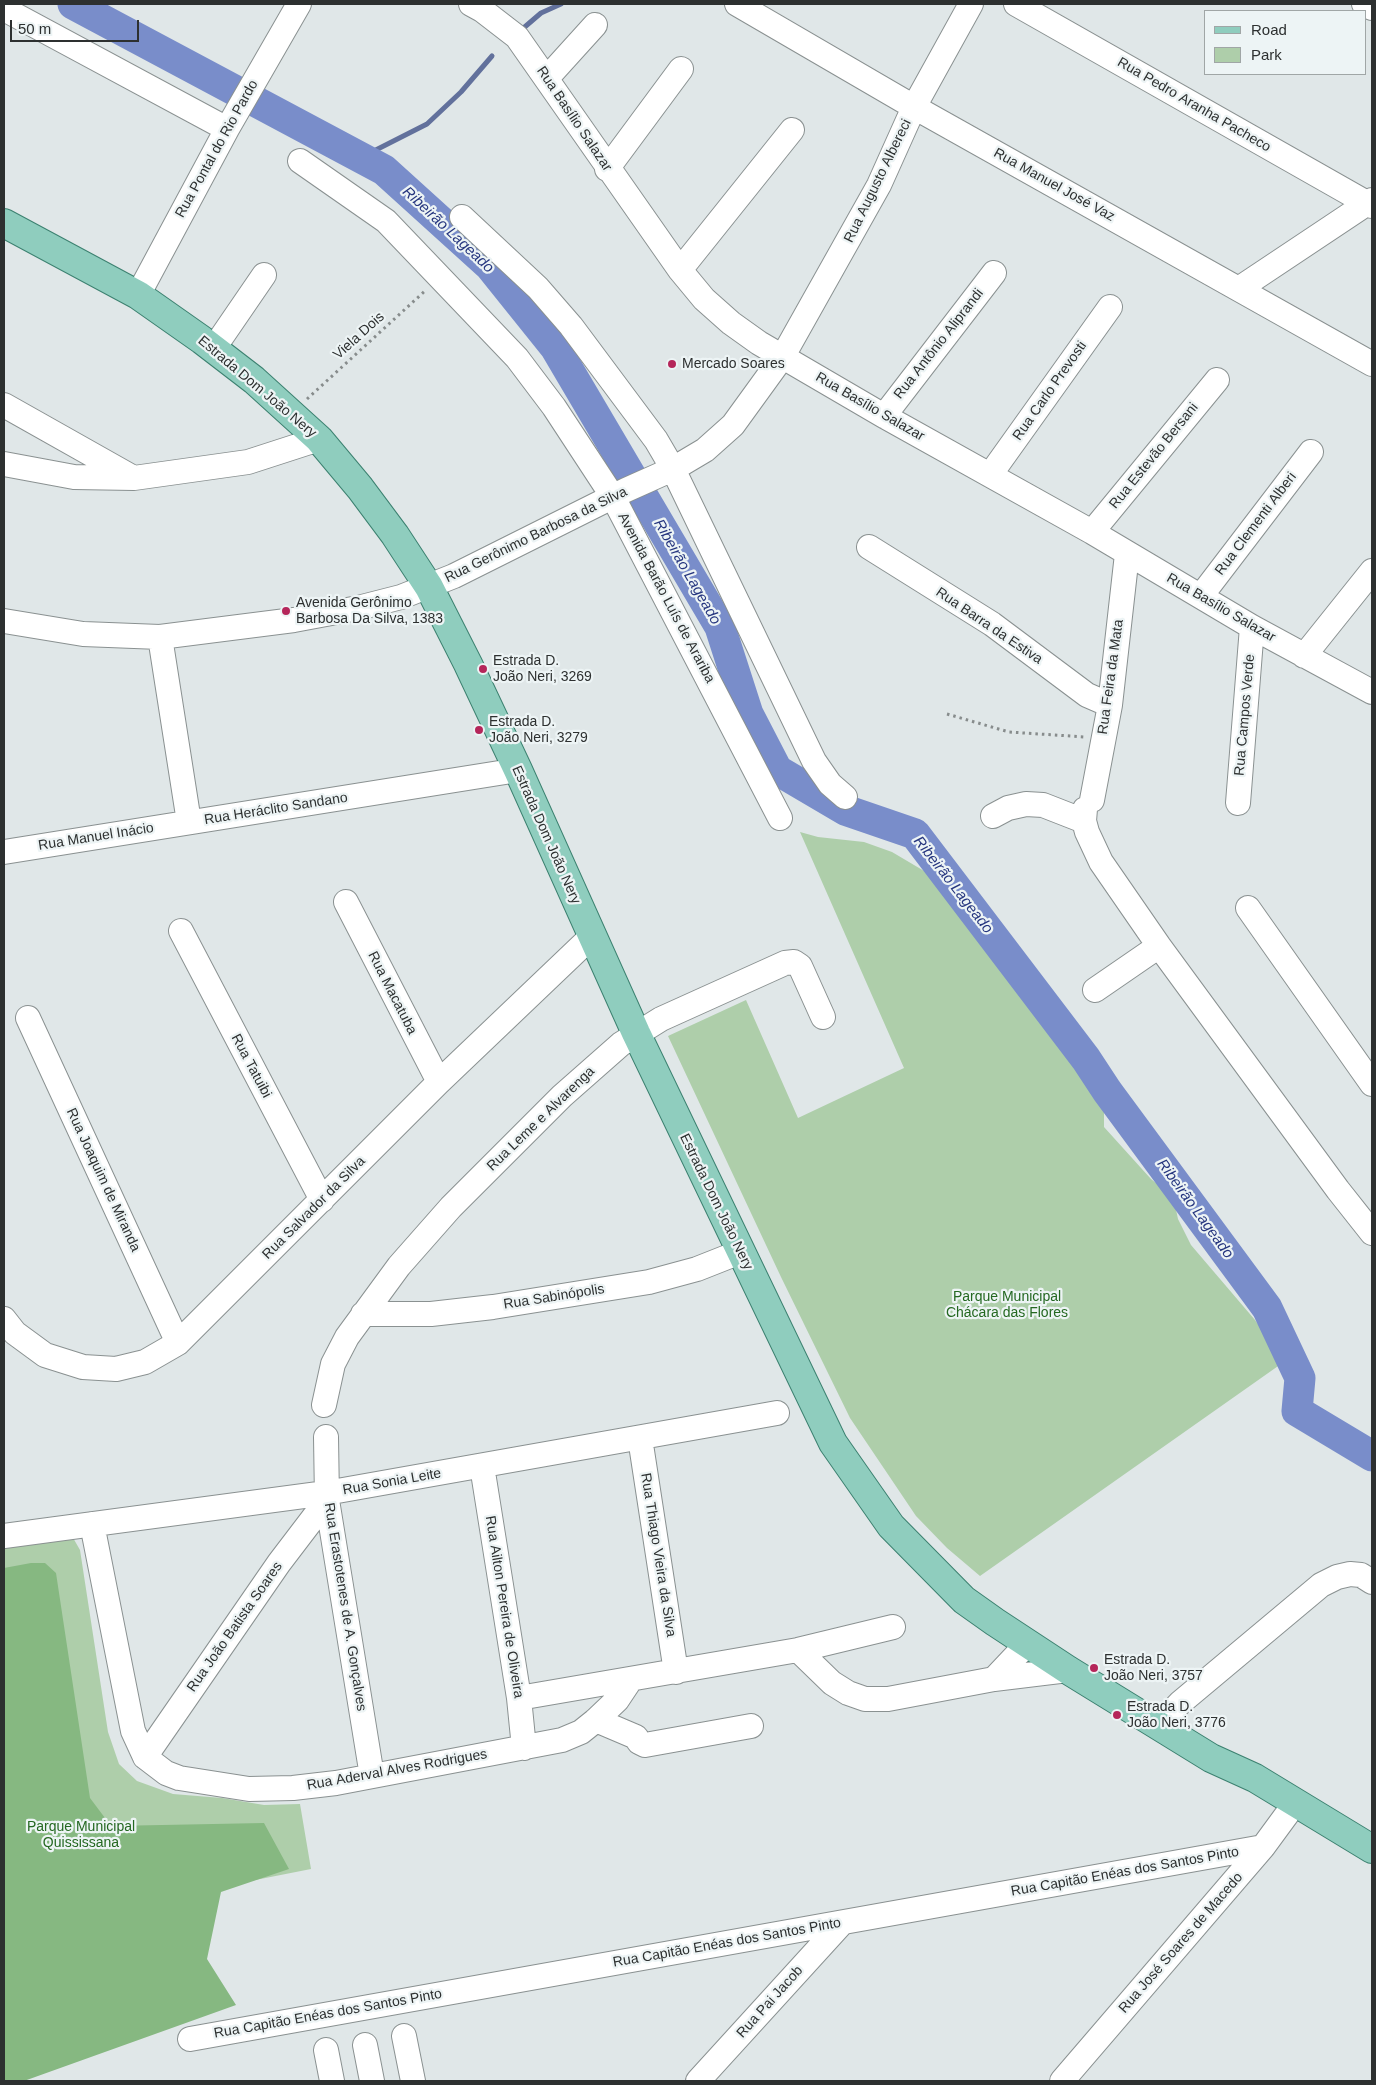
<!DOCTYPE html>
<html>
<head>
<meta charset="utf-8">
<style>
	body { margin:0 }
	#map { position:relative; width:1376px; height:2085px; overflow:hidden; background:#e0e7e8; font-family:Arial,sans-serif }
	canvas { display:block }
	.frame { position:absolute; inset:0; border:5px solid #2d3030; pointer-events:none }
	.legend { position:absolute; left:1204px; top:10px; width:162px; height:65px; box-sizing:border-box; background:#edf4f5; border:1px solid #a0a6a6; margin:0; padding:6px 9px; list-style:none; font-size:15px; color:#2d3030 }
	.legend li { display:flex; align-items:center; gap:10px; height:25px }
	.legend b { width:25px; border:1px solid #a0a6a6 }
	.scale { position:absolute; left:10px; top:20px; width:129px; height:22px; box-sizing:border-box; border:2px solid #2d3030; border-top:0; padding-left:6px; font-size:15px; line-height:18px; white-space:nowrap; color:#2d3030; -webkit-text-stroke:4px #edf4f5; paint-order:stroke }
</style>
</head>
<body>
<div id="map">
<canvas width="1376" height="2085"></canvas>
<div class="frame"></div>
<ul class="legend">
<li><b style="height:6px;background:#8fcdbe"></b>Road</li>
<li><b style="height:14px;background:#aeceaa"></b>Park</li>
</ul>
<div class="scale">50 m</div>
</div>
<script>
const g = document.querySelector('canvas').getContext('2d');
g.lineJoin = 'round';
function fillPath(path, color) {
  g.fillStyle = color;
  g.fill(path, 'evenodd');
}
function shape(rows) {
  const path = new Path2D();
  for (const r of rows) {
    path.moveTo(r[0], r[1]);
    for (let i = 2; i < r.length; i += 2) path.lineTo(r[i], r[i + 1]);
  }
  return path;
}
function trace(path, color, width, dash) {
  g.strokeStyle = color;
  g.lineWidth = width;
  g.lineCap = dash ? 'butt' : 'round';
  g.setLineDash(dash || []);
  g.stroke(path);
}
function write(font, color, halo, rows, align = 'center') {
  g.font = font + ' Arial,sans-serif';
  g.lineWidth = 4.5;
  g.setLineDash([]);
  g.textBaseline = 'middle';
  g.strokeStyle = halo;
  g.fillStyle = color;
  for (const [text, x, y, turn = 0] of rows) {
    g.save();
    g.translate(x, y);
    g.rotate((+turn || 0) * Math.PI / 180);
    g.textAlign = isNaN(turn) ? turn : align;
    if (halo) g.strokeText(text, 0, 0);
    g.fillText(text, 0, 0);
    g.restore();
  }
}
const green = shape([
	[800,832,818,837,864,842,892,852,936,878,949,890,967,912,1001,966,1006,969,1014,985,1028,1001,1053,1035,1082,1055,1093,1081,1107,1093,1104,1110,1104,1127,1151,1179,1168,1193,1175,1205,1178,1219,1191,1245,1255,1320,1271,1343,1281,1364,980,1576,947,1548,916,1516,850,1418,781,1277,668,1036,746,1000,798,1118,904,1068],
	[72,1536,80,1550,108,1732,119,1764,137,1781,173,1794,222,1798,264,1805,300,1804,311,1869,68,1917,4,2054,4,1544]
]);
const forest = shape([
	[31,1563,45,1563,56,1573,90,1798,111,1826,264,1823,289,1869,221,1892,207,1959,236,2005,24,2081,4,2081,4,1568]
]);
const stream = shape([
	[520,31,541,13,561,4],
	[360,158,427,124,461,92,492,56]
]);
const river = shape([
	[73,4,384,170,490,266,555,347,720,627,748,714,777,770,845,810,915,834,1086,1059,1107,1091,1267,1308,1300,1378,1297,1411,1372,1456]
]);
const path = shape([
	[307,399,426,290],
	[947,714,1009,732,1085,737]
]);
const minor = shape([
	[471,4,482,10,517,37,680,270,704,299,731,323,759,343,884,416,1092,532,1252,627,1372,692],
	[737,4,914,107,1372,364],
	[1016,4,1372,206],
	[1364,4,1372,8],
	[4,9,227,129],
	[547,78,595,25],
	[300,161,386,221,517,358,554,407,613,497,780,818],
	[607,169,681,69],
	[462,217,538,288,571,326,656,440,673,469,814,761,830,784,845,797],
	[680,270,792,130],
	[1240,288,1372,200],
	[138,295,227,129,299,4],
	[214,348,264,275],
	[4,405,130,476],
	[884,416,994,273],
	[4,464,74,477,134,478,248,462,319,439],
	[990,475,1110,307],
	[1092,532,1217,380],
	[869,547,992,624,1087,695,1110,705],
	[1201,596,1311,452],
	[4,621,83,634,160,637,294,620,358,608,401,597,454,576,626,490,673,469,705,450,733,425,783,356,879,185,914,107,971,4],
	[160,637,189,822],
	[1304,656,1372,571],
	[1092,800,1110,705,1127,554],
	[1238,803,1252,627],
	[1085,809,1084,821,1087,832,1101,862,1159,946,1338,1190,1372,1233],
	[993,816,1008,808,1026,804,1043,805,1084,821],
	[4,852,518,770],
	[346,902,439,1082],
	[1248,908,1372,1084],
	[181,931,322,1200],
	[1095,990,1159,946],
	[28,1018,178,1343],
	[363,1314,431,1314,493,1307,649,1282,697,1269,740,1252],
	[4,1319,15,1333,45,1355,83,1367,116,1369,145,1362,178,1343,439,1082,591,937],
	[324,1405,333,1364,347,1337,399,1266,451,1207,562,1096,621,1044,661,1019,785,963,794,962,800,966,823,1017],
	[326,1437,327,1500,372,1776],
	[640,1438,676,1672],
	[482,1466,519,1698,524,1748],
	[92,1524,133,1731,145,1757,166,1773,179,1778,249,1789,293,1788,336,1783,562,1740,581,1732,596,1720,617,1700,631,1679],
	[4,1536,326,1493,777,1413],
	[798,1650,832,1683,848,1693,865,1699,888,1699,994,1679,1068,1670],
	[994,1679,1028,1643],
	[519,1698,798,1650,893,1627],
	[596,1720,636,1737,639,1742,645,1745,751,1726],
	[1159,1725,1180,1703,1321,1585,1337,1577,1350,1574,1361,1575,1372,1582],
	[145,1757,279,1563,327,1500],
	[404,2036,413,2081],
	[190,2039,1263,1847],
	[365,2045,372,2081],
	[326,2050,332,2081],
	[698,2081,842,1923],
	[1062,2081,1263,1847,1296,1802]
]);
const major = shape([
	[4,223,138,295,202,340,254,380,319,439,360,488,395,535,429,587,468,664,518,770,636,1033,833,1443,891,1526,964,1600,995,1622,1068,1670,1211,1758,1255,1778,1372,1849]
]);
const markers = [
	[672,364,5,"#b5265a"],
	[286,611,5,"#b5265a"],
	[483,669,5,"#b5265a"],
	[479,730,5,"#b5265a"],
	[1094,1668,5,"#b5265a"],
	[1117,1715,5,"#b5265a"]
];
const streetNames = [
	["Rua Pedro Aranha Pacheco",1194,105,30],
	["Rua Basílio Salazar",574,119,56],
	["Rua Pontal do Rio Pardo",217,149,-61],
	["Rua Augusto Albereci",878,181,-64],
	["Rua Manuel José Vaz",1054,185,29],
	["Viela Dois",359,336,-42],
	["Rua Antônio Aliprandi",939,344,-52],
	["Estrada Dom João Nery",257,387,40],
	["Rua Carlo Prevosti",1050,391,-55],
	["Rua Basílio Salazar",870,407,30],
	["Rua Estevão Bersani",1154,456,-51],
	["Rua Clementi Alberi",1256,524,-53],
	["Rua Gerônimo Barbosa da Silva",536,535,-26],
	["Avenida Barão Luís de Arariba",666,598,62],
	["Rua Basílio Salazar",1221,608,30],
	["Rua Barra da Estiva",989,626,34],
	["Rua Feira da Mata",1111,677,-82],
	["Rua Campos Verde",1245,715,-85],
	["Rua Heráclito Sandano",276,809,-9],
	["Estrada Dom João Nery",546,835,66],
	["Rua Manuel Inácio",96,837,-9],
	["Rua Macatuba",392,993,63],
	["Rua Tatuibi",251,1066,62],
	["Rua Leme e Alvarenga",541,1119,-44],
	["Rua Joaquim de Miranda",103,1180,65],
	["Estrada Dom João Nery",716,1202,64],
	["Rua Salvador da Silva",314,1208,-45],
	["Rua Sabinópolis",554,1297,-9],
	["Rua Sonia Leite",392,1482,-10],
	["Rua Thiago Vieira da Silva",658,1555,81],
	["Rua Erastotenes de A. Gonçalves",345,1607,81],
	["Rua Ailton Pereira de Oliveira",504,1607,81],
	["Rua João Batista Soares",235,1627,-55],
	["Rua Aderval Alves Rodrigues",397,1770,-10],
	["Rua Capitão Enéas dos Santos Pinto",1125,1872,-10],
	["Rua Capitão Enéas dos Santos Pinto",727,1943,-10],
	["Rua José Soares de Macedo",1181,1943,-49],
	["Rua Pai Jacob",770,2002,-48],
	["Rua Capitão Enéas dos Santos Pinto",328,2014,-10]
];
const poiNames = [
	["Mercado Soares",682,364],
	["Avenida Gerônimo",296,603],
	["Barbosa Da Silva, 1383",296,619],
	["Estrada D.",493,661],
	["João Neri, 3269",493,677],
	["Estrada D.",489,722],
	["João Neri, 3279",489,738],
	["Estrada D.",1104,1660],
	["João Neri, 3757",1104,1676],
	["Estrada D.",1127,1707],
	["João Neri, 3776",1127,1723]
];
const parkNames = [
	["Parque Municipal",1007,1297],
	["Chácara das Flores",1007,1313],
	["Parque Municipal",81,1827],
	["Quississana",81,1843]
];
const waterNames = [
	["Ribeirão Lageado",448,230,43],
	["Ribeirão Lageado",687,572,60],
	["Ribeirão Lageado",953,885,52],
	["Ribeirão Lageado",1195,1209,54]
];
fillPath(green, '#aeceaa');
fillPath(forest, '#86b881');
trace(stream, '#62719c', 5);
trace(river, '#798dca', 31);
trace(minor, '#8a9191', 26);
trace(major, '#3c8170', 30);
trace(path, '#878c8c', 3, [2.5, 4]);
trace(minor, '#fff', 24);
trace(major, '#8fcdbe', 28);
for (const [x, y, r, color] of markers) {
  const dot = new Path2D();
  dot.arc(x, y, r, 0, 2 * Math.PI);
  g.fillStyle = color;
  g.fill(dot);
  trace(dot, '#edf4f5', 2);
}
write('14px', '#2d3030', '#edf4f5', streetNames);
write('14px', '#2d3030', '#edf4f5', poiNames, 'left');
write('14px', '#246821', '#edf4f5', parkNames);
write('italic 15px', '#26367f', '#edf4f5', waterNames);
</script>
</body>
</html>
